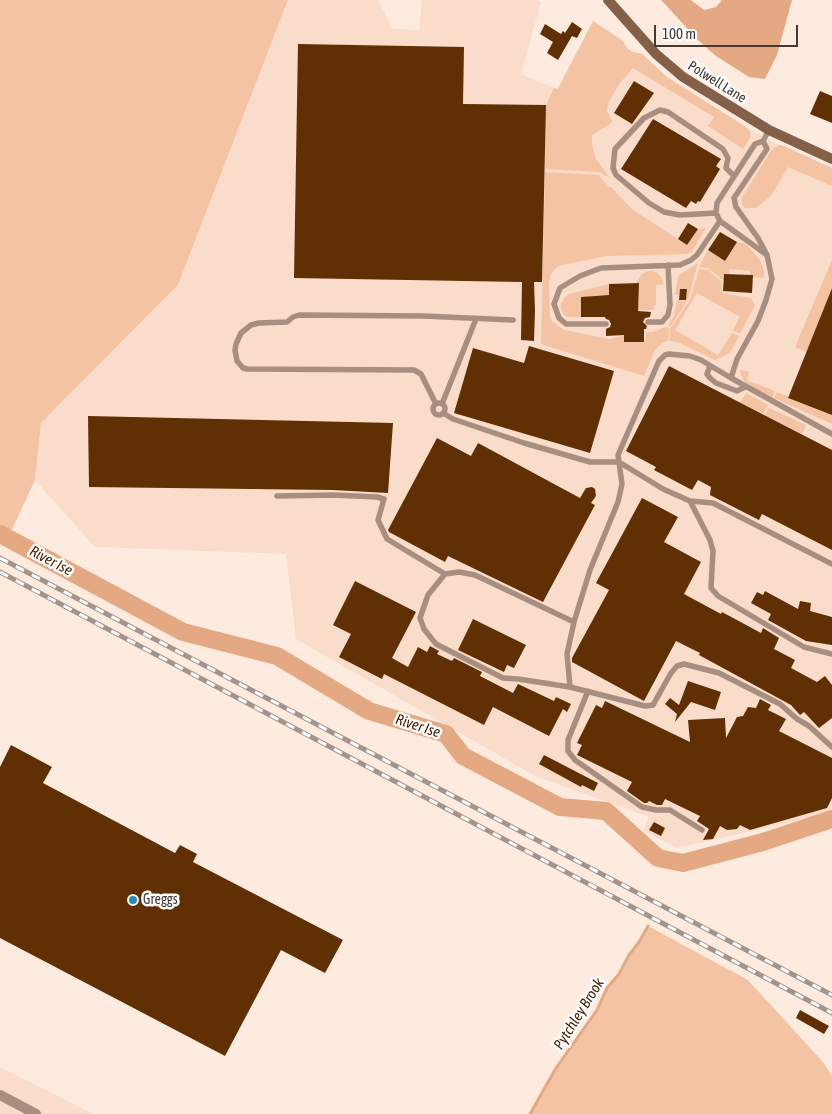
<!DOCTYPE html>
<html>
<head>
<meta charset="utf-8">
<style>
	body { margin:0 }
	#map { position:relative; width:832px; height:1114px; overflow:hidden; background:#fdebe0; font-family:"Asap Condensed",sans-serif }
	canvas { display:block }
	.scale { position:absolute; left:654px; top:25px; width:144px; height:22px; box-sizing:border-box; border:2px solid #433a35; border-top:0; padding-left:6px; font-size:15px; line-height:18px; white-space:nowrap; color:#433a35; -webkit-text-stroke:4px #fcfcfc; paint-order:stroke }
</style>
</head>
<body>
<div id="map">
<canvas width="832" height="1114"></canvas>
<div class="scale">100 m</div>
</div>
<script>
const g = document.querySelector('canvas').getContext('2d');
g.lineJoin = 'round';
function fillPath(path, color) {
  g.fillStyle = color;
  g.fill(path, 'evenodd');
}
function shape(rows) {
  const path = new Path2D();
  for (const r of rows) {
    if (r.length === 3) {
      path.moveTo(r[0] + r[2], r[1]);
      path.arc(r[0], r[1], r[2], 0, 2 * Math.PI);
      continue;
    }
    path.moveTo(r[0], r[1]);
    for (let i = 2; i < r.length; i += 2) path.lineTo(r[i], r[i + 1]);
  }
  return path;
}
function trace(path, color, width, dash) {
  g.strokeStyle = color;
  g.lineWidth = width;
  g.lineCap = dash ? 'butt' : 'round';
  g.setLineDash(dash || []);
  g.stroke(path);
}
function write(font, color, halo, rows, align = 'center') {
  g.font = font + ' "Asap Condensed",sans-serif';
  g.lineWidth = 5;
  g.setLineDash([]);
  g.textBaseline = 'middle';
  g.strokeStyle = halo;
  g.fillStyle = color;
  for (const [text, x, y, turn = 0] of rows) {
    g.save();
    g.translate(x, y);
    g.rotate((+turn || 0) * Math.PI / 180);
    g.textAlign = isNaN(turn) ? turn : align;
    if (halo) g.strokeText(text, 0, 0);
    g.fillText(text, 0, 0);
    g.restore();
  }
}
const built = shape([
	[288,0,378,0,393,29,419,30,422,0,536,0,541,2,521,74,557,89,593,21,623,41,627,48,633,52,642,54,667,77,746,127,779,145,784,146,832,168,832,287,788,398,832,415,832,813,677,848,643,831,649,817,535,776,296,639,286,554,95,547,35,480,41,423,178,285],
	[0,1067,93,1114,0,1114]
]);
const green = shape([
	[0,0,288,0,178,285,41,423,35,480,8,538,0,534],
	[593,21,623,41,627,48,633,52,642,54,667,77,746,127,751,133,750,138,743,149,708,126,714,117,633,68,620,83,608,103,607,111,612,121,610,124,592,135,592,145,596,159,610,178,599,172,545,169,546,105,554,88,558,89],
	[779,145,784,146,832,168,832,186,788,167,772,194,767,199,756,208,745,208,742,204,741,199,769,154,773,149],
	[545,172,599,175,609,187,611,187,633,210,687,245,698,229,706,228,693,250,688,254,607,256,562,265,556,268,551,274,549,282,550,316,552,321,564,330,610,339,624,335,624,342,646,340,646,332,653,332,666,327,669,329,668,341,661,344,655,350,644,376,541,344],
	[737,242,746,244,760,260,764,271,764,278,753,277,753,275,750,275,750,271,730,269,729,274,724,274,723,280,708,268,699,267,708,250,725,261],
	[832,260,832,287,807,352,795,347],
	[698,263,688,300,686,300,687,289,680,289,679,295,675,295,678,276],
	[699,269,708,270,721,281,722,293,751,298,755,305,740,334,733,330,740,317,697,293,675,330,718,355,732,333,739,336,730,353,715,360,680,343,669,341,670,329,690,300],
	[648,271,653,271,657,273,661,277,664,284,656,285,656,305,654,306,653,310,638,310,636,283,642,274],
	[609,284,609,295,581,297,581,317,569,317,564,315,561,309,561,304,564,298,569,294],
	[677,300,687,301,670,327,668,325,674,316],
	[740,370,749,372,747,380,775,391,771,399,748,386,749,384,745,382,741,375],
	[777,392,789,397,789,399,832,415,832,424,774,398],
	[746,393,768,405,764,414,740,403],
	[769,408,806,425,802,434,765,415],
	[648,926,748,980,823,1062,832,1076,832,1114,530,1114,556,1068,597,1010,607,988,619,974,629,955,639,942]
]);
const forest = shape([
	[661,0,691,0,704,10,716,7,722,0,792,0,777,55,765,79,749,77,716,56,699,41]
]);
const stream = shape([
	[530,1114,556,1068,597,1010,607,988,619,974,629,955,639,942,648,926]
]);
const river = shape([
	[0,534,183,632,277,656,369,711,446,734,463,756,560,807,606,811,658,858,683,863,763,842,832,819]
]);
const building = shape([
	[572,22,582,29,577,38,572,36,558,60,547,53,553,42,540,34,545,24,561,34,563,31,565,33],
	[298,44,464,47,463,104,546,105,542,282,534,282,535,310,534,341,521,340,522,282,294,278],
	[634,81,654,93,632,124,614,113],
	[820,91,832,96,832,123,810,114],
	[653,119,721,159,716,166,720,169,700,202,698,201,696,204,691,201,686,208,621,169],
	[688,223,698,229,687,245,678,239],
	[720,232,737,242,725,261,708,250],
	[724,274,753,275,752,293,723,291],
	[639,283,638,311,651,312,650,317,645,318,643,322,647,326,646,329,644,329,644,342,624,342,624,335,606,336,606,329,610,327,611,324,609,320,606,319,605,317,581,317,581,297,609,295,609,284],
	[832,288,832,415,788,398],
	[680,289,687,289,686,300,679,300],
	[529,346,614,371,590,453,454,413,473,348,524,363],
	[669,366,832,450,832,550,762,514,759,520,710,495,711,487,698,480,692,490,654,470,656,467,626,451],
	[88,416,393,423,388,493,333,490,89,487],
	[437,438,471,456,478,443,580,498,586,488,592,487,595,489,596,496,591,503,595,505,543,602,448,556,445,562,389,532,388,530],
	[642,498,678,517,664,542,701,562,684,594,721,614,722,612,761,633,763,628,779,638,774,649,795,660,791,668,817,682,825,676,832,685,832,718,819,728,804,712,800,715,791,705,699,655,700,653,676,641,644,701,572,662,572,658,609,590,596,583],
	[355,581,416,612,392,658,408,667,418,647,427,652,430,646,439,651,437,654,452,661,454,658,482,672,480,676,513,693,518,684,554,701,556,697,571,704,567,712,563,709,549,736,493,707,484,725,384,674,382,679,339,657,351,634,333,625],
	[765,591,798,609,800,601,811,603,810,611,832,617,832,645,806,641,768,620,771,614,751,603,757,592,763,595],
	[473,619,526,645,514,668,507,665,504,672,458,650],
	[688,681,721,692,715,710,691,702,675,722,677,714,665,704,670,698,679,705],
	[760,699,771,705,768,710,786,719,779,731,832,758,832,798,827,808,750,830,740,825,737,829,727,830,720,826,713,839,703,840,709,829,697,821,700,816,665,799,662,805,657,805,649,801,647,803,644,803,627,791,632,782,577,755,582,745,577,743,596,705,602,708,605,701,690,742,688,720,725,718,726,738,737,717,743,716,748,707,756,708],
	[11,745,52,767,43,783,175,853,180,845,197,854,193,862,343,940,325,973,281,950,225,1056,0,938,0,767],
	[544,755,598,783,594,791,582,785,581,787,539,764],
	[654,822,665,828,661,836,649,830],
	[800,1010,829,1026,824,1034,796,1018]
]);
const lane = shape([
	[716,213,680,215,664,212,649,203,616,175,613,168,615,149,644,118,660,110,668,112,723,149,728,158,726,168,734,176],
	[767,255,720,221,716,213,717,203,755,144,763,141,769,130],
	[648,322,662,322,668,315,670,305,668,265],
	[606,324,566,324,559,318,554,304,560,288,580,276,601,268,680,265,691,260,697,255,720,221],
	[710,366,707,374,710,378,716,383,737,391,745,387],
	[731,378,832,434],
	[439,409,6],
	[436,404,421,374,414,370,247,369,243,368,237,361,235,350,236,344,241,333,251,325,259,323,287,322,293,317,299,315,423,316,513,320],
	[442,404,476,319],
	[443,413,453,419,524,443,590,462,619,462,663,489,690,501,710,540,713,551,711,588,718,596,804,647,832,654],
	[277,496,333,495,377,497,384,499,378,520,387,539,445,574],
	[690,501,713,503,832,564],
	[574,622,475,575,459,572,445,574,428,595,420,618,424,629,436,644,503,678,518,679,570,687,645,706,653,705,671,673,677,666,684,664,719,673,780,704,797,719,809,726,832,747],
	[570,687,567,654,574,622,590,570,618,502,622,484,618,455,659,361,665,355,669,354,690,356,701,360,731,378,737,359,758,321,766,300,772,279,767,255,758,238,736,207,734,198,767,149,763,141],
	[588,691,568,740,568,751,575,760,642,807,656,810,670,810,702,830]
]);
const street = shape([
	[0,1095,36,1114]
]);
const secondary = shape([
	[608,0,656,54,683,77,769,130,832,159]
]);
const rail = shape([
	[0,558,832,995],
	[0,572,832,1013]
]);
const markers = [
	[133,900,5,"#2d89b6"]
];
const streetNames = [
	["Polwell Lane",717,82,32]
];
const poiNames = [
	["Greggs",143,900]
];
const waterNames = [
	["River Ise",51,561,28],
	["River Ise",418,726,18],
	["Pytchley Brook",579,1014,-58]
];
fillPath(built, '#f9dcca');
fillPath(green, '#f4c3a4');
fillPath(forest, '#e4a982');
trace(stream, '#e4a982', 3);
trace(river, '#e4a982', 18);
fillPath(building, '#602f04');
trace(lane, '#a88e7e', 5.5);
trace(street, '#a88e7e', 10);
trace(secondary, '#846048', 10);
trace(rail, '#a2948c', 5);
trace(rail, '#fcfcfc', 3, [9]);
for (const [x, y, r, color] of markers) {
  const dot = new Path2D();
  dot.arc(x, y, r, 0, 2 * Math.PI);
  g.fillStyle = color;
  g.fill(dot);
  trace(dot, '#fcfcfc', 2);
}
write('14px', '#433a35', '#fcfcfc', streetNames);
write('14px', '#433a35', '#fcfcfc', poiNames, 'left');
write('italic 15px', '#451f01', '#fcfcfc', waterNames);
</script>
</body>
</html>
